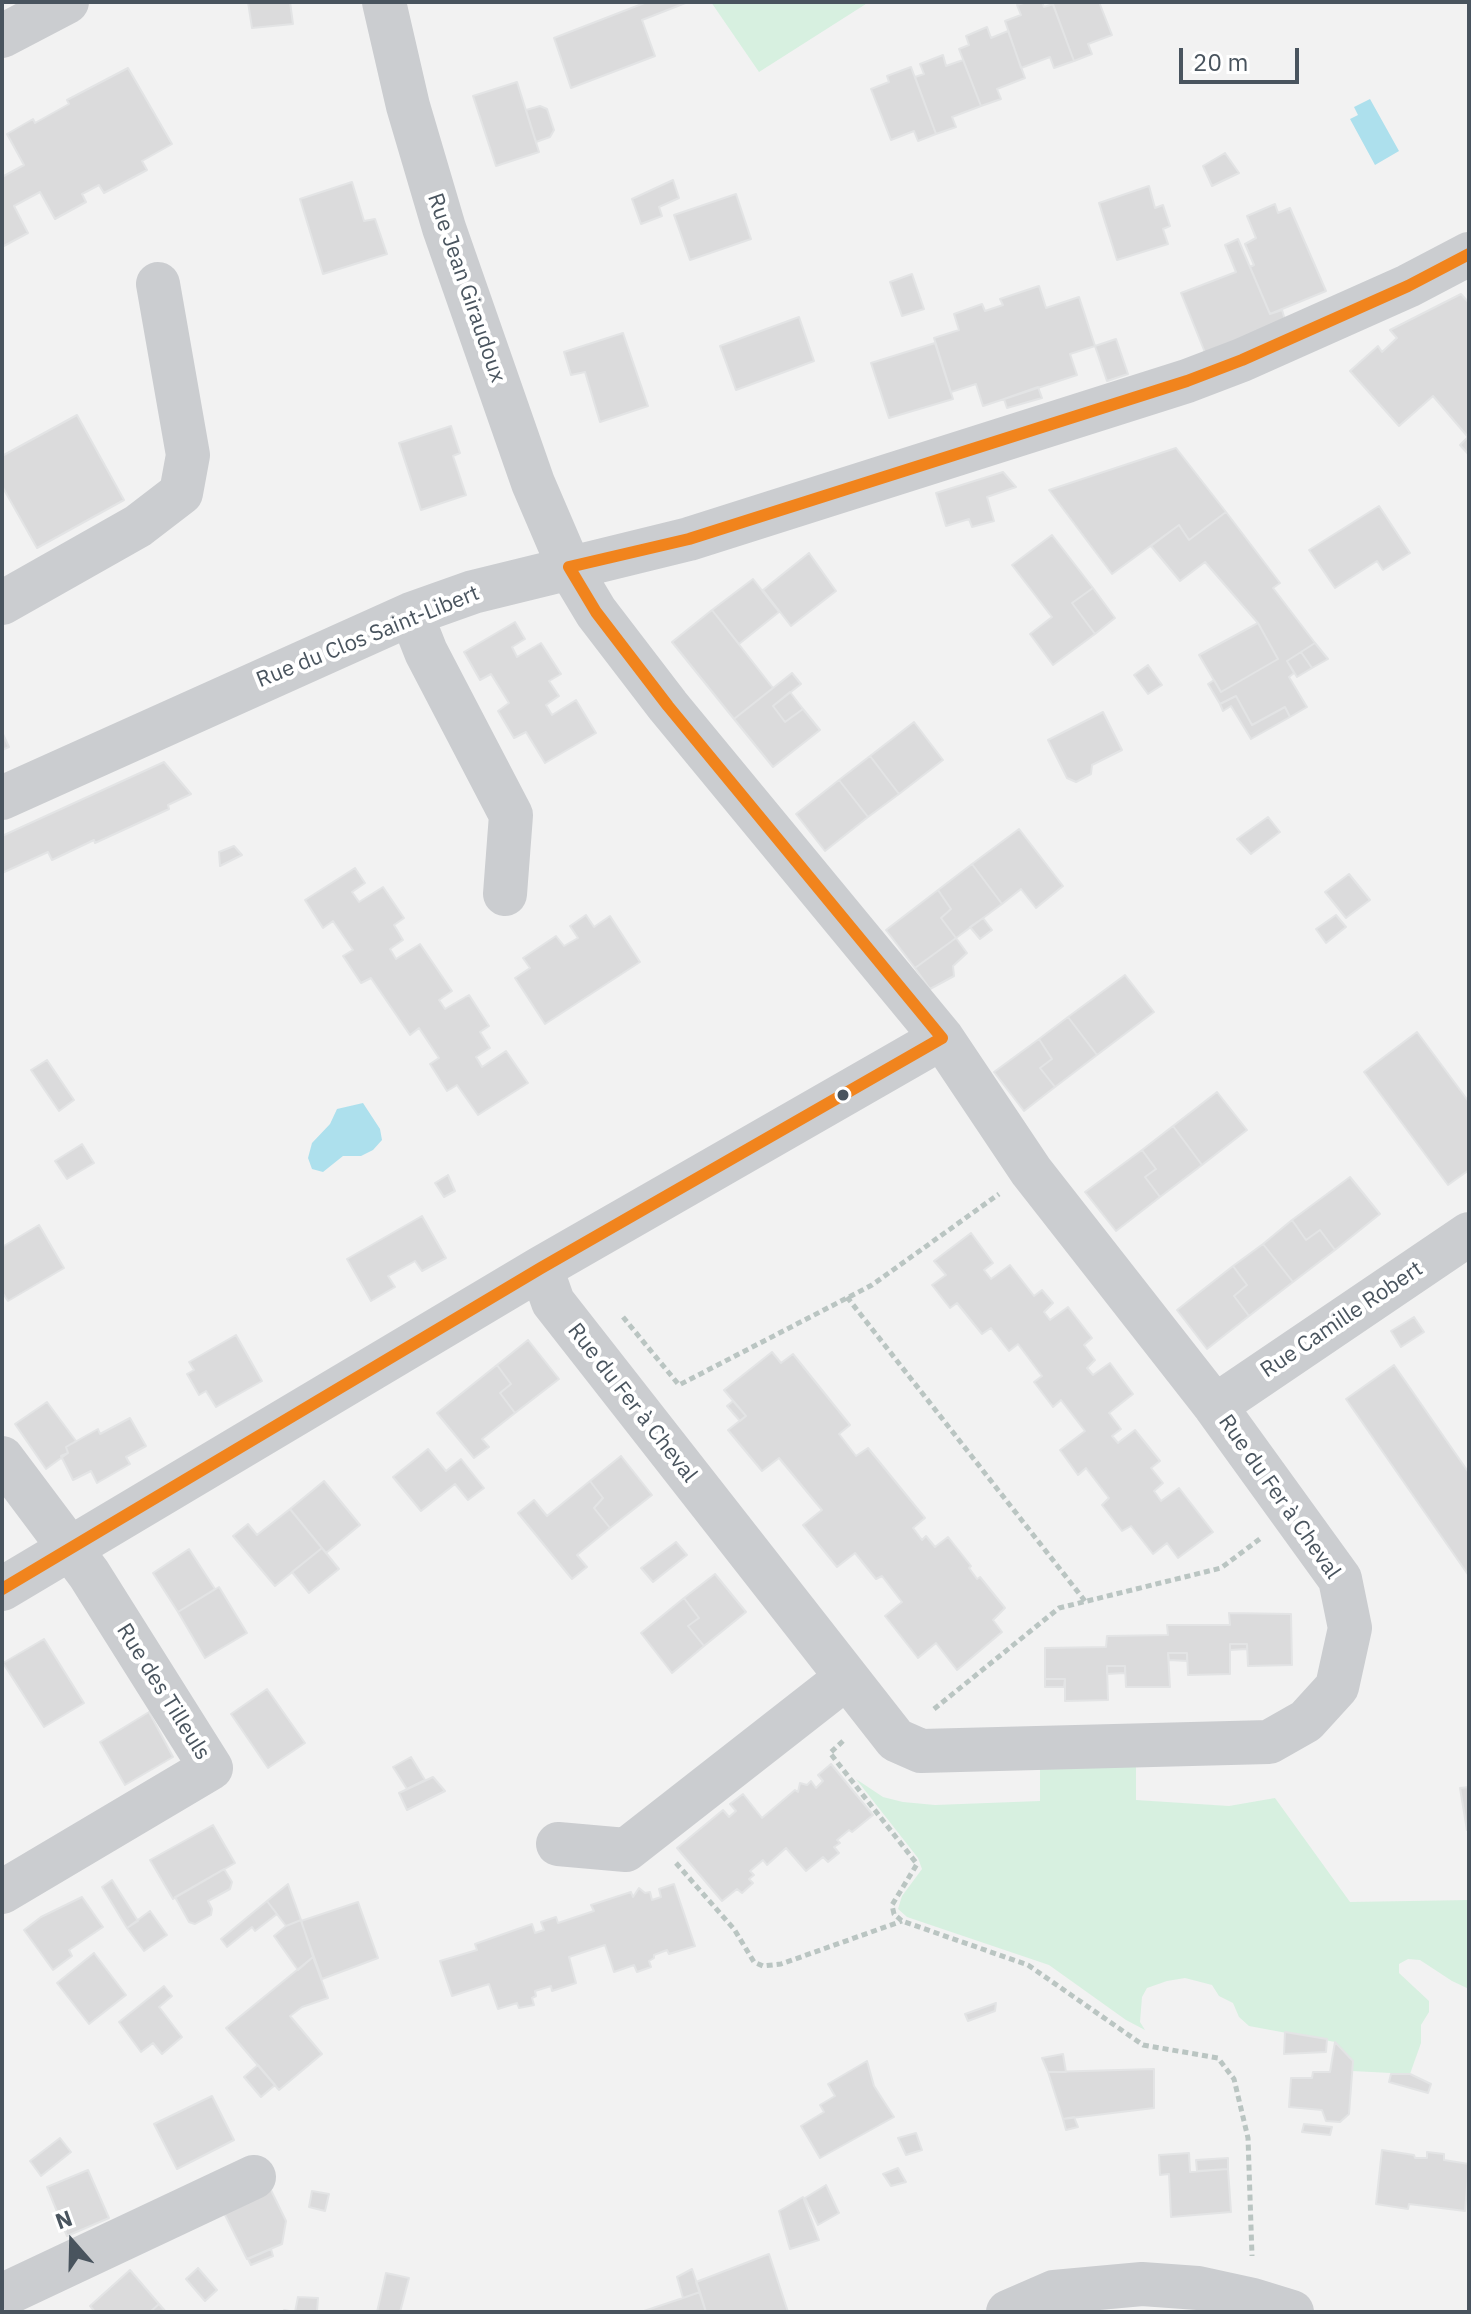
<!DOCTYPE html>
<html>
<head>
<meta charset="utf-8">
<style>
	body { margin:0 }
	#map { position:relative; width:1471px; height:2314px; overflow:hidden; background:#f2f2f2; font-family:"IBM Plex Sans",sans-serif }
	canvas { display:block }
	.frame { position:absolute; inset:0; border:4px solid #49545e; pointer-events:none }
	.north { position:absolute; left:32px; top:2202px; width:80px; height:80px; -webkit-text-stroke:6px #fff; paint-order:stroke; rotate:340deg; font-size:22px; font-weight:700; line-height:32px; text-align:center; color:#49545e }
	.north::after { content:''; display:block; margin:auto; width:28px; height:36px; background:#49545e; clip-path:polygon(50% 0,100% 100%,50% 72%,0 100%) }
	.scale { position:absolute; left:1179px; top:48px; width:120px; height:36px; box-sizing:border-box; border:4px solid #49545e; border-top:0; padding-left:10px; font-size:24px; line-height:28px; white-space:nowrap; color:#49545e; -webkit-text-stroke:6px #fff; paint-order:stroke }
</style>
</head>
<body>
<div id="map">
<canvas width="1471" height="2314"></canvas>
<div class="frame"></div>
<div class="north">N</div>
<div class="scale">20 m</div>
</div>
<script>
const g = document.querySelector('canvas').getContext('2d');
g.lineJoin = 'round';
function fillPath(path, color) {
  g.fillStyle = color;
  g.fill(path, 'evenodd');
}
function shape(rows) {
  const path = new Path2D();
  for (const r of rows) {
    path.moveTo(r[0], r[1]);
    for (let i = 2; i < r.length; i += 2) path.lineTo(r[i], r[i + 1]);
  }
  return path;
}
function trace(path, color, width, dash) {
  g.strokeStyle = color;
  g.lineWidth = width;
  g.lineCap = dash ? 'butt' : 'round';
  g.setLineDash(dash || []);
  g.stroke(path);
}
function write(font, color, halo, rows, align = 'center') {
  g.font = font + ' "IBM Plex Sans",sans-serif';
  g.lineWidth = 8;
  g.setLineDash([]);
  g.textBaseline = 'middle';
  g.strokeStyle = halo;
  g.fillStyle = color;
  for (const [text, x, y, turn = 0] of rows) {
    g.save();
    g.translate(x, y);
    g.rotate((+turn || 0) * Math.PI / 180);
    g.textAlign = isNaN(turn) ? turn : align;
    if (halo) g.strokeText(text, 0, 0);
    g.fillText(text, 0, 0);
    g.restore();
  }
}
const green = shape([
	[711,2,869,2,759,72],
	[1040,1762,1136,1763,1136,1800,1229,1806,1275,1798,1350,1902,1469,1900,1469,1989,1452,1981,1420,1960,1408,1959,1399,1964,1399,1973,1429,2001,1429,2012,1421,2025,1421,2043,1410,2074,1352,2071,1352,2061,1335,2042,1249,2026,1239,2017,1233,2003,1219,1996,1212,1985,1185,1978,1167,1981,1147,1988,1142,1997,1140,2022,1145,2030,1126,2020,1049,1965,907,1917,898,1909,902,1896,922,1869,918,1858,856,1779,883,1797,903,1802,935,1805,1040,1801]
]);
const water = shape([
	[1370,99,1399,151,1375,165,1350,119,1358,115,1354,107],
	[363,1103,380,1129,382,1140,373,1150,361,1156,343,1156,323,1172,312,1169,308,1158,312,1143,330,1124,337,1109]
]);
const building = shape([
	[248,2,290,2,293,24,252,28,248,2],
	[647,2,688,2,642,20,655,56,571,88,554,38,647,2],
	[1027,2,1042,2,1044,7,1053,4,1074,61,1054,68,1050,57,1021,68,1005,21,1021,15,1017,5,1027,2],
	[1052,2,1099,2,1112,35,1088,44,1092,54,1074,61,1052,2],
	[987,27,991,38,1008,31,1025,78,997,89,1001,99,981,106,959,49,969,45,966,36,987,27],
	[943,55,946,66,963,60,981,106,952,117,956,127,936,134,915,77,924,74,920,64,943,55],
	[911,67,936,134,918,141,914,131,891,140,871,89,889,82,887,76,911,67],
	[128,68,172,144,142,161,147,170,104,193,99,185,82,194,86,202,55,219,40,192,14,206,28,233,2,247,2,177,24,165,7,134,33,119,35,123,69,104,67,100,128,68],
	[517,82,539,152,496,166,473,96,517,82],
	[540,106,547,109,554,130,550,137,536,142,526,110,540,106],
	[1225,153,1239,173,1212,186,1203,166,1225,153],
	[673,180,679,198,659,207,662,216,641,224,632,199,673,180],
	[352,182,364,221,375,219,387,254,323,274,300,199,352,182],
	[1149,186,1155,208,1163,205,1170,226,1163,229,1168,244,1117,260,1099,203,1149,186],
	[736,194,751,239,690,260,674,215,736,194],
	[1275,204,1278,213,1290,208,1326,291,1270,314,1250,267,1254,265,1245,244,1256,238,1247,216,1275,204],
	[1238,239,1270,314,1282,310,1286,323,1206,355,1181,293,1236,272,1225,245,1238,239],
	[912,274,924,309,902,316,890,282,912,274],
	[1039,286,1046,308,1079,297,1095,346,1070,354,1077,375,983,406,976,384,951,392,934,338,959,330,954,314,982,304,985,311,1003,305,1000,299,1039,286],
	[1461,294,1469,303,1469,455,1460,445,1468,437,1433,396,1399,426,1350,371,1378,346,1382,352,1397,338,1390,330,1461,294],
	[799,317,814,361,736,390,720,346,799,317],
	[623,333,648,406,600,422,585,372,571,375,564,352,623,333],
	[1116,339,1128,374,1107,381,1095,346,1116,339],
	[935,343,953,399,889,418,871,363,935,343],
	[1038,387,1042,398,1007,408,1004,399,1038,387],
	[77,415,124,500,37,548,2,486,2,456,77,415],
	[451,426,460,453,453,456,466,495,421,510,399,443,451,426],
	[1176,448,1226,512,1189,540,1179,525,1112,574,1049,490,1176,448],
	[1003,472,1016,487,987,497,994,521,972,527,969,519,946,526,936,493,1003,472],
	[1379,506,1410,553,1383,570,1377,561,1335,588,1309,550,1379,506],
	[1226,512,1280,583,1273,588,1315,643,1287,661,1294,673,1289,677,1307,707,1290,717,1285,707,1252,725,1236,696,1220,704,1208,684,1214,680,1221,692,1278,659,1258,623,1205,562,1180,581,1151,546,1179,525,1189,540,1226,512],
	[1052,535,1093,588,1072,603,1095,634,1053,665,1030,634,1052,617,1012,565,1052,535],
	[809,553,836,591,791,626,763,590,809,553],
	[753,579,779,612,739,644,712,610,753,579],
	[1093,588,1115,618,1095,634,1072,603,1093,588],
	[712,610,773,688,734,719,672,642,712,610],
	[515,622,525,639,512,647,517,657,541,643,561,674,549,681,559,696,546,705,552,715,576,700,596,733,545,763,526,732,514,738,498,711,509,703,491,674,480,680,464,652,515,622],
	[1258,623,1278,659,1221,692,1199,655,1258,623],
	[1315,643,1328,659,1312,668,1301,652,1315,643],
	[1301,652,1312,668,1297,677,1287,661,1301,652],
	[1148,665,1162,685,1148,694,1134,675,1148,665],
	[792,673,801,684,773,706,785,722,803,709,820,730,773,767,734,719,792,673],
	[790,692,803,709,785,722,773,706,790,692],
	[1236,696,1252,725,1285,707,1290,717,1251,739,1231,706,1223,711,1220,704,1236,696],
	[1103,712,1122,750,1092,765,1091,774,1076,782,1067,778,1048,740,1103,712],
	[914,722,943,760,899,794,870,756,914,722],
	[2,732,9,747,2,750,2,732],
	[870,756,899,794,868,817,839,780,870,756],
	[164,762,191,794,168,805,169,809,95,843,94,840,52,860,48,852,2,873,2,836,164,762],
	[839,780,868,817,825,851,796,814,839,780],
	[1268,817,1280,832,1251,854,1237,839,1268,817],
	[1019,829,1063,886,1036,908,1021,889,1002,904,972,864,1019,829],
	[234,846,242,855,220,866,219,852,234,846],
	[972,864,1002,904,956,938,941,918,951,909,938,890,972,864],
	[355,868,365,883,352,892,359,902,383,887,404,918,394,925,403,940,390,949,396,959,420,944,452,991,439,1000,445,1009,469,995,489,1026,480,1032,490,1048,476,1057,482,1067,506,1051,528,1083,478,1115,457,1085,447,1091,430,1064,439,1058,419,1028,410,1035,371,978,361,983,343,956,353,950,333,921,323,928,305,900,355,868],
	[1349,874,1370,900,1346,918,1325,892,1349,874],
	[938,890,951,909,941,918,956,938,915,968,886,930,938,890],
	[586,915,594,927,610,916,640,962,545,1024,515,978,530,968,523,958,556,936,564,946,578,938,570,926,586,915],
	[1336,915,1346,927,1326,943,1316,929,1336,915],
	[983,918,992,930,980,939,970,927,983,918],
	[956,938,967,953,953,966,954,976,930,989,915,968,956,938],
	[1125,975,1154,1012,1097,1055,1068,1017,1125,975],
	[1068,1017,1097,1055,1055,1087,1040,1068,1052,1059,1039,1039,1068,1017],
	[1417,1032,1469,1102,1469,1170,1448,1185,1364,1072,1417,1032],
	[1039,1039,1052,1059,1040,1068,1055,1087,1024,1111,994,1072,1039,1039],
	[47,1060,74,1100,59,1111,31,1070,47,1060],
	[1217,1092,1247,1130,1202,1165,1173,1126,1217,1092],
	[1173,1126,1202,1165,1160,1197,1145,1177,1156,1169,1142,1150,1173,1126],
	[82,1144,94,1163,67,1179,55,1161,82,1144],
	[1142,1150,1156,1169,1145,1177,1160,1197,1116,1231,1085,1192,1142,1150],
	[448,1175,455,1191,444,1197,435,1183,448,1175],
	[1350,1177,1380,1214,1335,1250,1320,1230,1306,1240,1292,1220,1350,1177],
	[422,1216,446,1258,422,1271,415,1261,388,1276,395,1287,371,1301,347,1259,422,1216],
	[1292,1220,1306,1240,1320,1230,1335,1250,1293,1282,1263,1244,1292,1220],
	[39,1225,64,1268,8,1301,2,1292,2,1247,39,1225],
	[971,1233,993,1263,984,1270,991,1279,1010,1265,1034,1296,1042,1290,1053,1303,1044,1312,1050,1320,1068,1307,1092,1338,1084,1345,1095,1360,1087,1368,1093,1375,1110,1363,1133,1394,1109,1413,1121,1429,1112,1436,1118,1443,1135,1430,1160,1461,1151,1468,1163,1483,1154,1491,1161,1501,1179,1488,1213,1532,1178,1558,1167,1543,1153,1554,1131,1526,1122,1531,1102,1505,1109,1498,1086,1468,1078,1475,1060,1450,1085,1431,1061,1400,1053,1407,1034,1382,1042,1376,1018,1344,1009,1351,991,1328,982,1334,957,1303,950,1308,932,1285,946,1275,934,1261,971,1233],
	[1263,1244,1293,1282,1249,1316,1234,1296,1247,1285,1233,1266,1263,1244],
	[1233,1266,1247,1285,1234,1296,1249,1316,1207,1349,1177,1310,1233,1266],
	[1414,1317,1424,1332,1401,1347,1391,1331,1414,1317],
	[236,1335,262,1381,216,1407,206,1391,199,1395,187,1374,194,1370,189,1362,236,1335],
	[528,1340,559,1379,515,1413,500,1393,511,1384,497,1365,528,1340],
	[772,1352,781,1363,793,1354,850,1425,839,1434,856,1456,868,1448,925,1518,913,1528,922,1540,926,1536,935,1547,948,1537,971,1566,969,1568,977,1579,980,1577,1005,1608,993,1620,1002,1632,957,1670,936,1643,918,1658,885,1616,902,1602,882,1576,876,1579,855,1553,837,1567,803,1525,822,1510,779,1458,762,1471,728,1430,746,1416,724,1390,772,1352],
	[497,1365,511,1384,500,1393,515,1413,482,1439,489,1447,474,1458,437,1413,497,1365],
	[1394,1365,1469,1473,1469,1576,1346,1399,1394,1365],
	[733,1401,746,1416,740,1421,727,1406,733,1401],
	[47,1402,76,1441,66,1447,68,1453,46,1469,15,1424,47,1402],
	[130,1418,146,1446,126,1457,130,1464,97,1483,91,1471,73,1480,61,1456,68,1453,66,1447,98,1429,100,1434,130,1418],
	[428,1449,446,1471,461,1459,484,1488,468,1500,455,1484,421,1511,393,1477,428,1449],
	[621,1456,652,1495,610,1528,594,1508,603,1498,590,1481,621,1456],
	[324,1481,360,1525,326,1553,290,1509,324,1481],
	[590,1481,603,1498,594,1508,610,1528,577,1555,587,1567,572,1579,518,1513,534,1500,547,1516,590,1481],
	[290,1509,322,1548,275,1586,233,1536,248,1524,257,1535,290,1509],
	[676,1542,687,1555,653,1582,641,1568,676,1542],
	[322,1548,339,1569,309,1593,292,1572,322,1548],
	[189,1549,215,1589,178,1612,153,1573,189,1549],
	[715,1574,746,1612,704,1646,688,1626,699,1618,684,1598,715,1574],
	[219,1587,247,1633,205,1658,178,1612,219,1587],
	[684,1598,699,1618,688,1626,704,1646,672,1673,641,1633,684,1598],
	[1229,1613,1291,1614,1292,1665,1248,1666,1247,1644,1230,1644,1230,1674,1188,1675,1187,1653,1168,1653,1170,1687,1126,1687,1125,1666,1107,1666,1108,1700,1065,1701,1065,1679,1045,1679,1045,1648,1106,1647,1107,1636,1168,1635,1167,1625,1230,1625,1229,1613],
	[44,1639,84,1703,44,1727,3,1663,44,1639],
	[1230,1644,1247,1644,1247,1649,1230,1650,1230,1644],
	[1168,1653,1187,1653,1187,1661,1169,1660,1168,1653],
	[1107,1666,1125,1666,1125,1673,1107,1674,1107,1666],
	[1045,1679,1065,1679,1064,1687,1045,1687,1045,1679],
	[267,1689,305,1743,268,1768,231,1714,267,1689],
	[149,1712,173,1757,125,1785,100,1742,149,1712],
	[411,1757,425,1780,407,1789,393,1767,411,1757],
	[831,1764,873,1815,852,1832,849,1830,837,1840,840,1843,834,1847,839,1853,828,1862,823,1857,806,1871,786,1848,767,1865,763,1860,750,1871,754,1875,749,1879,753,1883,742,1893,737,1889,722,1901,677,1848,723,1810,729,1817,736,1811,730,1804,743,1794,762,1818,795,1790,798,1792,800,1783,807,1785,811,1781,816,1788,823,1781,818,1775,831,1764],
	[433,1777,445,1791,407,1810,399,1793,433,1777],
	[1469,1787,1469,1830,1467,1830,1460,1788,1469,1787],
	[213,1825,235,1863,173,1899,150,1860,213,1825],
	[224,1869,232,1882,230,1889,208,1901,212,1909,211,1915,195,1924,189,1922,175,1897,224,1869],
	[112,1880,138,1921,127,1928,102,1887,112,1880],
	[288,1884,301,1920,286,1926,267,1901,288,1884],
	[674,1884,695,1946,669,1954,667,1950,654,1955,654,1958,649,1961,651,1967,637,1972,634,1965,614,1972,605,1945,569,1957,576,1983,552,1991,551,1986,535,1991,536,1996,532,1998,534,2005,519,2008,517,2003,498,2009,489,1984,452,1996,440,1961,477,1950,475,1944,532,1924,535,1933,544,1930,541,1922,556,1917,558,1923,594,1911,591,1905,631,1892,633,1897,639,1888,645,1893,650,1892,652,1900,661,1897,659,1889,674,1884],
	[82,1897,103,1927,69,1950,72,1956,53,1970,24,1930,41,1917,82,1897],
	[267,1901,277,1914,255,1931,252,1927,227,1947,221,1939,267,1901],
	[358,1902,378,1958,322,1979,301,1921,358,1902],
	[150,1911,167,1935,144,1951,127,1928,150,1911],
	[301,1920,313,1957,298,1970,274,1936,286,1926,301,1920],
	[94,1953,126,1995,89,2024,57,1983,94,1953],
	[313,1957,328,1998,302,2007,290,2016,322,2054,279,2090,226,2028,313,1957],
	[164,1986,172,1996,159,2007,182,2037,162,2054,153,2043,141,2052,119,2022,164,1986],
	[996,2003,995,2011,968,2021,965,2014,996,2003],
	[1285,2032,1327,2039,1326,2052,1284,2054,1285,2032],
	[1335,2042,1353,2061,1349,2114,1340,2122,1326,2121,1322,2110,1289,2107,1291,2078,1312,2078,1313,2072,1330,2072,1335,2042],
	[1063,2054,1066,2072,1048,2072,1042,2058,1063,2054],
	[867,2061,874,2086,894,2117,820,2158,801,2126,824,2112,820,2105,835,2096,828,2084,867,2061],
	[258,2065,275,2085,261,2097,244,2077,258,2065],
	[1154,2069,1154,2108,1063,2119,1048,2072,1154,2069],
	[1391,2074,1410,2074,1431,2084,1428,2093,1389,2082,1391,2074],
	[212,2096,234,2140,177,2169,154,2124,212,2096],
	[1074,2117,1078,2127,1066,2130,1063,2119,1074,2117],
	[1304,2124,1332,2127,1330,2135,1302,2132,1304,2124],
	[916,2133,922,2150,906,2155,898,2138,916,2133],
	[60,2138,71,2152,41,2176,30,2161,60,2138],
	[1382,2150,1414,2155,1415,2158,1427,2158,1427,2152,1444,2154,1444,2160,1469,2164,1465,2211,1409,2204,1408,2209,1376,2204,1382,2150],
	[1189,2153,1190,2172,1228,2169,1231,2212,1171,2217,1169,2174,1160,2175,1159,2155,1189,2153],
	[1228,2158,1228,2169,1197,2171,1196,2160,1228,2158],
	[898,2168,906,2182,891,2186,883,2174,898,2168],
	[88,2170,109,2218,67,2236,47,2187,88,2170],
	[267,2182,286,2221,282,2244,247,2259,220,2205,267,2182],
	[826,2185,839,2213,818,2225,805,2198,826,2185],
	[312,2191,329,2194,325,2211,309,2207,312,2191],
	[803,2197,819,2240,790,2249,779,2211,803,2197],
	[271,2249,273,2256,251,2265,248,2259,271,2249],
	[769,2254,788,2312,706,2312,696,2282,769,2254],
	[198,2268,217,2290,205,2301,186,2279,198,2268],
	[692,2269,700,2292,683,2298,677,2277,692,2269],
	[130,2270,159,2304,150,2312,95,2312,90,2306,130,2270],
	[386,2273,409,2278,400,2312,377,2312,386,2273],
	[700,2292,706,2312,641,2312,683,2298,700,2292],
	[298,2297,318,2298,317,2312,284,2312,284,2310,295,2312,298,2297],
	[159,2304,166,2312,150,2312,159,2304]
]);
const path = shape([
	[847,1297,1085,1601],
	[623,1317,679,1385,872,1285,999,1194],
	[934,1709,1059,1608,1221,1568,1261,1538],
	[843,1741,830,1753,917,1864,892,1905,894,1914,902,1921,1028,1965,1143,2045,1218,2058,1234,2079,1248,2138,1252,2256],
	[676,1863,734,1929,754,1962,763,1966,781,1964,902,1921]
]);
const minor = shape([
	[384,2,408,106,444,228,533,483,569,567,596,612,668,706,942,1038,1031,1171,1215,1406,1340,1579,1350,1628,1337,1687,1306,1721,1269,1742,921,1751,896,1740,553,1302,541,1268],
	[2,36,67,2],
	[2,603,138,526,181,493,188,455,158,284],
	[411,614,426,652,511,815,505,894],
	[2,798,411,614,473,592,689,539,1187,381,1242,360,1408,286,1469,254],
	[1215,1406,1469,1234],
	[2,1458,89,1574,211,1768,2,1892],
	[2,1589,541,1268,942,1038],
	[558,1844,626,1850,846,1678],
	[14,2290,254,2177],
	[1008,2312,1054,2292,1142,2284,1198,2288,1253,2300,1292,2312]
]);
const bus1 = shape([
	[569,567,689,539,1187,381,1242,360,1408,286,1469,254],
	[569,567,596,612,668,706,942,1038],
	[2,1589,541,1268,942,1038]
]);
const markers = [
	[843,1095,7,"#49545e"]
];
const streetNames = [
	["Rue Jean Giraudoux",466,288,71],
	["Rue du Clos Saint-Libert",368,637,-22],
	["Rue Camille Robert",1342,1320,-34],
	["Rue du Fer à Cheval",632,1403,52],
	["Rue du Fer à Cheval",1279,1497,55],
	["Rue des Tilleuls",163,1692,58]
];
fillPath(green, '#d7f0e0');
fillPath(water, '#ade0ed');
fillPath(building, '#dbdbdc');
trace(building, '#e3e4e5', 2);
trace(path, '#bac5c2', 5, [6, 4]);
trace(minor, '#cbcdd0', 44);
trace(bus1, '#f1841d', 12);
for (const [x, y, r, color] of markers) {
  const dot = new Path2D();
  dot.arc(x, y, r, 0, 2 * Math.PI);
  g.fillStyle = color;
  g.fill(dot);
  trace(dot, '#fff', 3);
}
write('22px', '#49545e', '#fff', streetNames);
</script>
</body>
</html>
